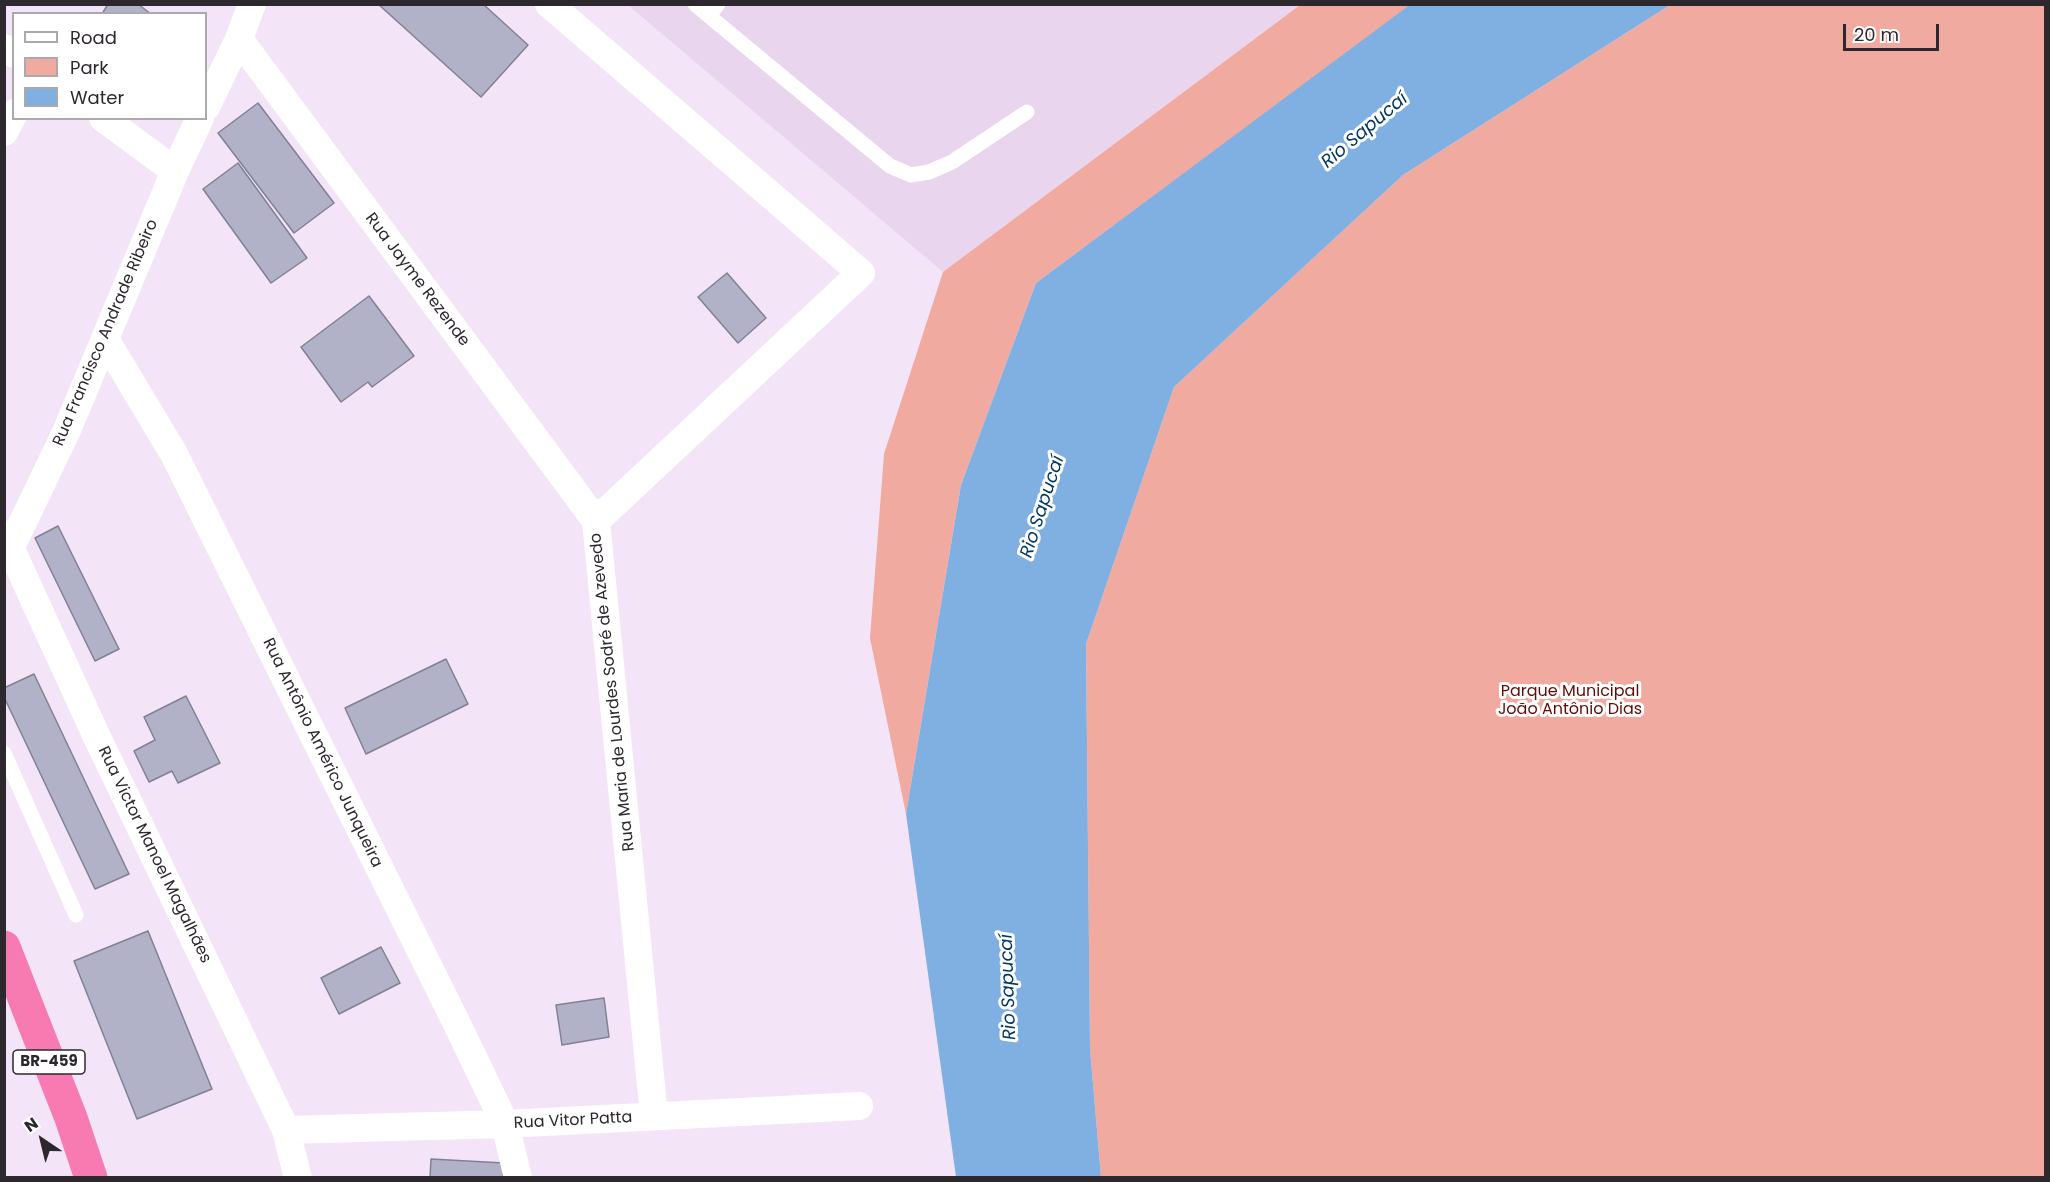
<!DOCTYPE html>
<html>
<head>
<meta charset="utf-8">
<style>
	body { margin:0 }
	#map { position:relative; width:2050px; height:1182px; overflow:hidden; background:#f3e4f7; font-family:Poppins,sans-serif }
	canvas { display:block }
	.frame { position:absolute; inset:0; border:6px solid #2d272e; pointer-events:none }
	.legend { position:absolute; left:12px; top:12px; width:195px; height:108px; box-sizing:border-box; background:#fff; border:2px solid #aba9ab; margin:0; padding:8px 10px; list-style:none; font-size:18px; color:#2d272e }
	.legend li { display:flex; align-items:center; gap:12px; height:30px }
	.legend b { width:30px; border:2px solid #aba9ab }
	.north { position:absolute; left:12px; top:1110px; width:60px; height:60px; -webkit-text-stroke:4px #fff; paint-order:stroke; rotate:325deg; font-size:16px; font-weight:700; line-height:24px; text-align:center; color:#2d272e }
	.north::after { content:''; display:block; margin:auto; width:21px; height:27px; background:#2d272e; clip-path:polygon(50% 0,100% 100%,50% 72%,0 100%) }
	.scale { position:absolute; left:1843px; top:24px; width:96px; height:27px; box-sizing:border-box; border:3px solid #2d272e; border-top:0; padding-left:8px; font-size:18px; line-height:21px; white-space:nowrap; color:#2d272e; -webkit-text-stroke:4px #fff; paint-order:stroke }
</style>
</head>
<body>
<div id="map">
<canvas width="2050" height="1182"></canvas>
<div class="frame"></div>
<ul class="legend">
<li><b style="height:8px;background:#fff"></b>Road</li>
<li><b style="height:16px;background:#f1aa9f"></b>Park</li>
<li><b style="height:16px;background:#80b0e2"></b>Water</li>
</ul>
<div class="north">N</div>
<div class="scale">20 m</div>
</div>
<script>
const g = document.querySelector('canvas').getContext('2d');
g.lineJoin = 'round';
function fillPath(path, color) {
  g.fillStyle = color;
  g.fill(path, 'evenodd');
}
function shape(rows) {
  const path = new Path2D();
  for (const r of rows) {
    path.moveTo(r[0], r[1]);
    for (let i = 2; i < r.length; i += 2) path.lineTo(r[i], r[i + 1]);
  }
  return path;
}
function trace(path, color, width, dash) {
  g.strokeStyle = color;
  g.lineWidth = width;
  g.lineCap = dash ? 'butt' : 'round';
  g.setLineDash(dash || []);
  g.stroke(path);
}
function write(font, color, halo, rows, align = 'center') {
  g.font = font + ' Poppins,sans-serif';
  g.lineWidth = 6;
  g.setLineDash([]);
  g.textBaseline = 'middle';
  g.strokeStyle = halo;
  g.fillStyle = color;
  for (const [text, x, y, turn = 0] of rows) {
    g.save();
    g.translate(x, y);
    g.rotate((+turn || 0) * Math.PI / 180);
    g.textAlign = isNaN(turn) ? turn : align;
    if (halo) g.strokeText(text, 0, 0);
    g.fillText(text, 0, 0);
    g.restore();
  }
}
const built = shape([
	[628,5,1300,5,943,272]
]);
const green = shape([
	[1300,5,1411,5,1036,283,961,485,906,814,870,638,884,454,943,272],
	[1670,5,2045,5,2045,1177,1101,1177,1090,1049,1086,644,1174,387,1403,175]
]);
const water = shape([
	[1411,4,1670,5,1403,175,1174,387,1086,644,1090,1049,1101,1177,956,1177,906,814,961,485,1036,283]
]);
const building = shape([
	[108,4,138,4,151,14,102,14,108,4],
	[378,4,483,4,528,45,481,97,378,4],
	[258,103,334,203,294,233,218,133,258,103],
	[238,163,307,258,271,283,203,189,238,163],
	[727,273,766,318,738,343,698,297,727,273],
	[369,296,414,356,372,387,368,382,341,402,301,347,369,296],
	[58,526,119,649,95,661,35,538,58,526],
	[446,659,468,704,366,754,345,708,446,659],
	[34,674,129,874,95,889,4,697,4,688,34,674],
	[186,696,220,763,178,783,172,771,149,782,134,751,155,740,144,717,186,696],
	[148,931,212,1089,137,1119,74,961,148,931],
	[381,947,400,983,339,1014,321,978,381,947],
	[604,998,609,1037,562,1045,556,1005,604,998],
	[431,1159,504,1163,503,1178,430,1178,431,1159]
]);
const lane = shape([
	[695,4,709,16],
	[718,4,709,16,890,166,911,175,929,172,952,162,1027,112],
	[4,753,76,915]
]);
const street = shape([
	[549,4,861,273,596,521],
	[239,39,596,521],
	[4,48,14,54],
	[206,107,239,39,252,4],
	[103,118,175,171],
	[4,132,14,113],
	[105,339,174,454,460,1030,505,1124,518,1178],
	[596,521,654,1116],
	[4,534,96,735,286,1130,298,1178],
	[11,547,67,430,175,171,200,118],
	[286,1130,505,1124,859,1106]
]);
const highway = shape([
	[4,947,71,1118,91,1178]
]);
const shields = [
	[49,1062,72]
];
const shieldNames = [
	["BR-459",49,1062]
];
const streetNames = [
	["Rua Jayme Rezende",417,280,53],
	["Rua Francisco Andrade Ribeiro",106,333,-67],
	["Rua Maria de Lourdes Sodré de Azevedo",613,692,-96],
	["Rua Antônio Américo Junqueira",322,753,64],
	["Rua Victor Manoel Magalhães",154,855,64],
	["Rua Vitor Patta",573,1121,-3]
];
const parkNames = [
	["Parque Municipal",1570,692],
	["João Antônio Dias",1570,710]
];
const waterNames = [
	["Rio Sapucaí",1365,131,-40],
	["Rio Sapucaí",1043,507,-72],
	["Rio Sapucaí",1009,987,-92]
];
fillPath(built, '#e9d5ee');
fillPath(green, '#f1aa9f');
fillPath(water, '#80b0e2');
fillPath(building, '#b1b2c7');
trace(building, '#818195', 1.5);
trace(lane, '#fff', 15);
trace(street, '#fff', 28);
trace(highway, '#f77bb1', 33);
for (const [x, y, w] of shields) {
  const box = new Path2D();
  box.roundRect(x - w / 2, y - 12, w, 24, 4.5);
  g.fillStyle = '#fff';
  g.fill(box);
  trace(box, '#2d272e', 1.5);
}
write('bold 15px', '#2d272e', null, shieldNames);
write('16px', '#2d272e', '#fff', streetNames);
write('16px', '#620c08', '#fff', parkNames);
write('italic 18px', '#003764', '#fff', waterNames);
</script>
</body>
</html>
